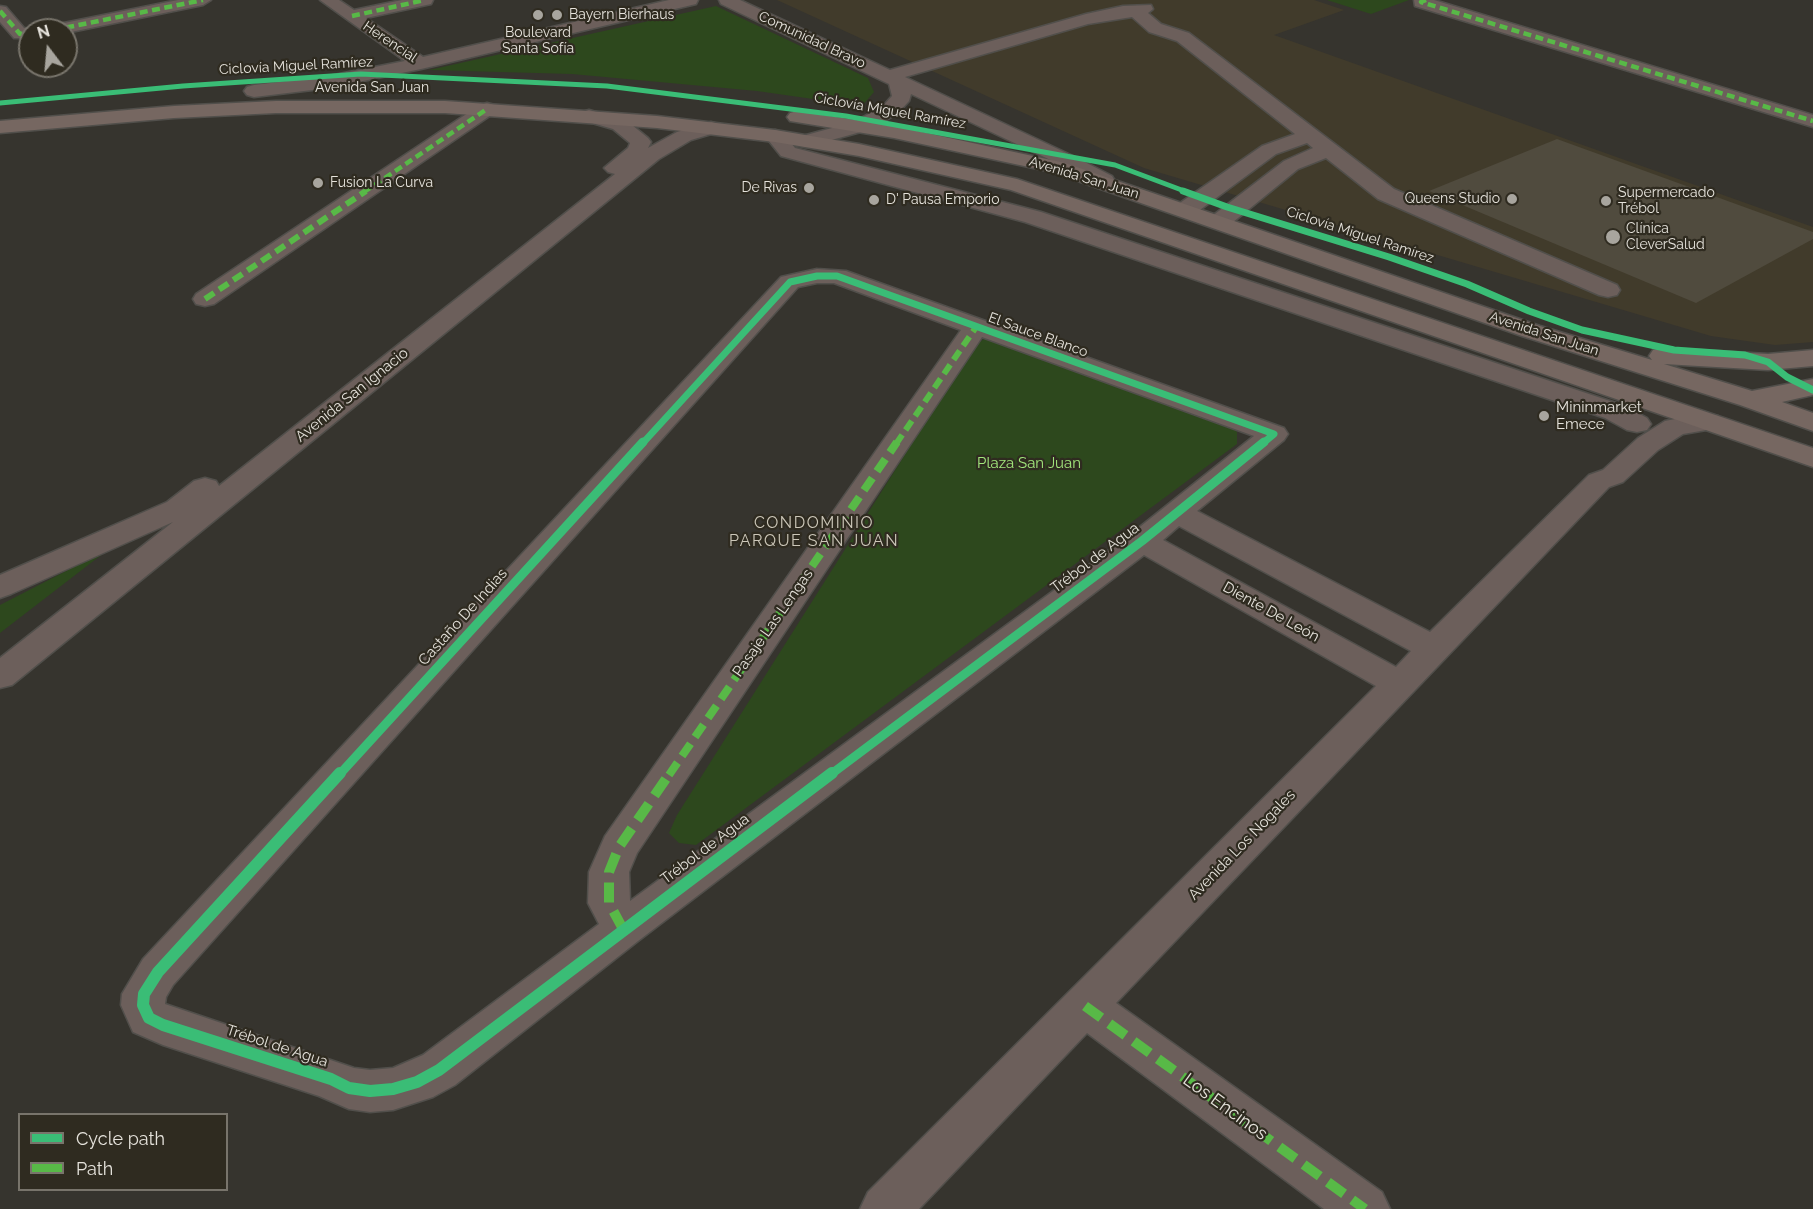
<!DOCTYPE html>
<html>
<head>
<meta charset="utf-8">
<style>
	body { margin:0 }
	#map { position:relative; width:1813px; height:1209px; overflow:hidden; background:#36342e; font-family:Raleway,sans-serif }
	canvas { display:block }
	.legend { position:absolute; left:18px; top:1113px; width:210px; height:78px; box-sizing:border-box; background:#2f2b20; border:2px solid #78746b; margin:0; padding:8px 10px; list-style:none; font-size:18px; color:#e5e2db }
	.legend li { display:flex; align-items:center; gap:12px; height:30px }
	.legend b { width:30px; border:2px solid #78746b }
	.north { position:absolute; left:18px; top:18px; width:60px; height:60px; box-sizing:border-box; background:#2f2b20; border:2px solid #78746b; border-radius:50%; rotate:344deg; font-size:16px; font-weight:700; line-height:24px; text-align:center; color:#e5e2db }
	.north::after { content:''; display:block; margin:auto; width:21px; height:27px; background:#a8a59e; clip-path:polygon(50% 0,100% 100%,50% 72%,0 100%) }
</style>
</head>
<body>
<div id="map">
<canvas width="1813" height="1209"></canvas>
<ul class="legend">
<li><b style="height:8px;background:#3abd76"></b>Cycle path</li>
<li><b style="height:8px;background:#58b947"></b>Path</li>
</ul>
<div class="north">N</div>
</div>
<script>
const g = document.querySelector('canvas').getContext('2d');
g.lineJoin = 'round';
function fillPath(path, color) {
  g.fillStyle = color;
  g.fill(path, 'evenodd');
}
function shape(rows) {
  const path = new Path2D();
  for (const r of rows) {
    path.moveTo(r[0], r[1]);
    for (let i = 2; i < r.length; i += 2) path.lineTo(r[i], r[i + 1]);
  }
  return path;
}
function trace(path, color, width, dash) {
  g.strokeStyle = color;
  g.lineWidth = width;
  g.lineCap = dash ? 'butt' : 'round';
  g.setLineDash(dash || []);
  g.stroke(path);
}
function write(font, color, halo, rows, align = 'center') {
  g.font = font + ' Raleway,sans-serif';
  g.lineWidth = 4.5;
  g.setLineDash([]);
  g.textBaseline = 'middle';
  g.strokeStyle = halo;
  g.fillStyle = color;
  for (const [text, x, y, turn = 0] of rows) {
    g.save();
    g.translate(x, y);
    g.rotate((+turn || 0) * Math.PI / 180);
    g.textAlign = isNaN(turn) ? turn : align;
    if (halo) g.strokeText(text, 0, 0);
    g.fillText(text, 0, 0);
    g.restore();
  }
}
const built = shape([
	[777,0,1314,0,1344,10,1274,35,1813,227,1813,342,1775,345,1711,336,1144,168]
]);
const green = shape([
	[1327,0,1409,0,1371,14],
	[716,6,868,78,874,92,862,106,757,91,572,74,429,70],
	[1001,337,1227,422,1237,432,1237,444,696,845,679,843,669,833,677,815,973,347,984,339],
	[109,549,0,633,0,605]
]);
const building = shape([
	[1557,139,1813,232,1813,239,1696,303,1429,191]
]);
const minor = shape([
	[178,0,211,0,203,5,66,33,66,30,45,30,48,26,54,25,178,0],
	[320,0,339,0,354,10,402,0,433,0,431,4,366,18,423,57,669,0,698,0,696,4,421,69,329,88,254,97,247,95,244,91,247,87,254,85,329,76,405,61,320,0],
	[719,0,740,0,890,70,1086,14,1123,6,1151,5,1153,9,1148,13,1161,24,1189,33,1394,189,1617,285,1620,290,1617,295,1608,297,1599,295,1378,199,1326,158,1298,169,1227,227,1219,229,1211,227,1208,222,1211,217,1284,161,1313,148,1307,143,1276,154,1193,215,1185,217,1177,215,1174,210,1177,205,1262,146,1295,134,1177,41,1149,32,1132,17,1088,24,905,77,1075,157,1112,176,1115,181,1112,186,1104,187,1096,186,1061,165,911,94,909,101,897,114,868,130,806,147,799,145,796,141,799,137,854,122,883,106,892,96,889,84,721,4,719,0],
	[1414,0,1434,0,1813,115,1813,127,1415,6,1414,0],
	[0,6,6,7,24,28,36,29,30,30,30,38,14,38,0,22,0,6],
	[487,103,494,105,497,109,494,113,214,304,205,306,196,304,193,299,196,294,480,105,487,103],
	[589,110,627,121,648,138,651,142,648,148,677,132,704,124,711,122,718,124,721,128,718,132,691,140,659,159,12,685,0,688,0,658,173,522,11,594,0,598,0,575,167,502,194,481,205,478,216,481,219,486,615,174,608,172,604,168,628,148,630,143,613,129,582,120,579,116,582,112,589,110],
	[775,130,782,132,795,148,1041,212,1625,406,1647,418,1651,424,1647,430,1637,432,1627,430,1605,418,1025,222,781,156,765,136,768,132,775,130],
	[817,269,846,271,1284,428,1288,434,1284,440,1197,511,1430,632,1589,475,1603,470,1638,438,1665,421,1675,419,1708,414,1718,416,1722,422,1718,428,1683,434,1658,450,1623,482,1609,487,1116,1003,1382,1192,1390,1209,1324,1209,1087,1033,919,1209,860,1209,868,1192,1376,686,1144,555,638,941,455,1085,433,1097,393,1110,370,1112,349,1109,319,1096,163,1045,133,1032,121,1005,122,994,143,959,781,277,817,269],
	[817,283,834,283,961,330,605,836,589,872,588,903,599,924,423,1055,393,1068,370,1070,354,1068,165,1004,166,997,173,985,798,287,817,283],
	[982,337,1254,436,1131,534,630,901,629,872,637,853,982,337],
	[1179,526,1411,651,1396,667,1163,540,1179,526]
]);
const major = shape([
	[276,101,445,101,657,116,775,130,859,144,1017,179,1813,448,1813,467,1011,190,859,156,775,142,657,128,445,113,276,113,174,118,0,133,0,121,174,106,276,101],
	[797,111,894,126,1065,163,1540,326,1652,360,1649,356,1653,350,1662,348,1768,354,1813,350,1813,366,1768,370,1664,364,1752,391,1813,379,1813,395,1782,402,1813,413,1813,431,1740,405,1522,336,1052,172,894,138,790,121,787,117,790,113,797,111]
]);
const quietFar3 = shape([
	[1426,0,1421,2,1813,121],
	[0,11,20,34,30,33],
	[352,16,425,0],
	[54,30,203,0],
	[364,192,487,109]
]);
const quietFar2 = shape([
	[205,299,366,191],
	[896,444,976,327]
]);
const quietFar1 = shape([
	[669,775,897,442]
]);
const quiet = shape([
	[623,929,609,903,609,872,619,847,670,773],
	[1085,1006,1365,1209]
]);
const cyclewayFar3 = shape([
	[0,103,183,86,361,74,607,86,846,116,1115,165,1187,192]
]);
const cyclewayFar2 = shape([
	[1183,191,1227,207,1389,257,1467,284,1529,311,1582,330,1674,350,1745,355,1768,362,1787,377,1813,390],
	[642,444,790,282,817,276,837,276,1274,434,1262,444]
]);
const cyclewayFar1 = shape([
	[339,775,643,442],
	[830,775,1142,541,1264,442]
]);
const cycleway = shape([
	[340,773,158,972,144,994,143,1005,149,1018,163,1025,331,1079,349,1088,370,1091,393,1089,417,1082,439,1070,832,773]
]);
const markers = [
	[538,15,6,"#a8a59e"],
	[557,15,6,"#a8a59e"],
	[318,183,6,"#a8a59e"],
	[809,188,6,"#a8a59e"],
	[1512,199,6,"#a8a59e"],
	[874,200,6,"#a8a59e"],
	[1606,201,6,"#a8a59e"],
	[1613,237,8,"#a8a59e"],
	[1544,416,6,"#a8a59e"]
];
const farPoinames = [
	["Bayern Bierhaus",569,15],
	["Boulevard",538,33,"center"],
	["Santa Sofía",538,49,"center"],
	["Fusion La Curva",330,183],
	["De Rivas",797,188,"right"],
	["Supermercado",1618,193],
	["Trébol",1618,209],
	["Queens Studio",1500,199,"right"],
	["D' Pausa Emporio",886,200],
	["Clínica",1626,229],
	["CleverSalud",1626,245]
];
const farStreetnames = [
	["Comunidad Bravo",812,40,25],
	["Herencial",390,42,34],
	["Ciclovía Miguel Ramírez",296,66,-3],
	["Avenida San Juan",372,88],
	["Ciclovía Miguel Ramírez",890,111,10],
	["Avenida San Juan",1084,178,17],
	["Ciclovía Miguel Ramírez",1360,235,18],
	["Avenida San Juan",1544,334,18],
	["El Sauce Blanco",1038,335,20]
];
const streetNames = [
	["Avenida San Ignacio",352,395,-39],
	["Trébol de Agua",1095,558,-37],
	["Diente De León",1271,612,29],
	["Castaño De Indias",463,617,-48],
	["Pasaje Las Lengas",773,623,-55],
	["Avenida Los Nogales",1242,845,-46],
	["Trébol de Agua",705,849,-37],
	["Trébol de Agua",277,1046,18]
];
const poiNames = [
	["Mininmarket",1556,407],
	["Emece",1556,424]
];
const parkNames = [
	["Plaza San Juan",1029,463]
];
const neighbourhoodNames = [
	["CONDOMINIO",814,523],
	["PARQUE SAN JUAN",814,541]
];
const nearStreetnames = [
	["Los Encinos",1225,1107,36]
];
fillPath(built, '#413b2b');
fillPath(green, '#2d481d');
fillPath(building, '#504b3e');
trace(minor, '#514f4b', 3);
trace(major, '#514f4b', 3);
fillPath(minor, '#6c5f5b');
fillPath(major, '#766761');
trace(quietFar3, '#58b947', 4.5, [8, 4.5]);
trace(quietFar2, '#58b947', 6, [11, 6]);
trace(quietFar1, '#58b947', 8, [15, 8]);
trace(quiet, '#58b947', 10, [20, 10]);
trace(cyclewayFar3, '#3abd76', 5);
trace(cyclewayFar2, '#3abd76', 7);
trace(cyclewayFar1, '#3abd76', 9);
trace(cycleway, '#3abd76', 12);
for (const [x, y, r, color] of markers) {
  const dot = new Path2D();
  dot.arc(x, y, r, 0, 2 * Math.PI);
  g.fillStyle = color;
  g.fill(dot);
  trace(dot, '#2f2b20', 2);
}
write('14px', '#e5e2db', '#2f2b20', farPoinames, 'left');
write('14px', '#e5e2db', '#2f2b20', farStreetnames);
write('15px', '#e5e2db', '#2f2b20', streetNames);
write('15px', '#e5e2db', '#2f2b20', poiNames, 'left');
write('15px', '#a2e67c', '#2f2b20', parkNames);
g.letterSpacing = '1.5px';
write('16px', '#ccc7b9', '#2f2b20', neighbourhoodNames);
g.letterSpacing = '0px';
write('18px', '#e5e2db', '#2f2b20', nearStreetnames);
</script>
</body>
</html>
